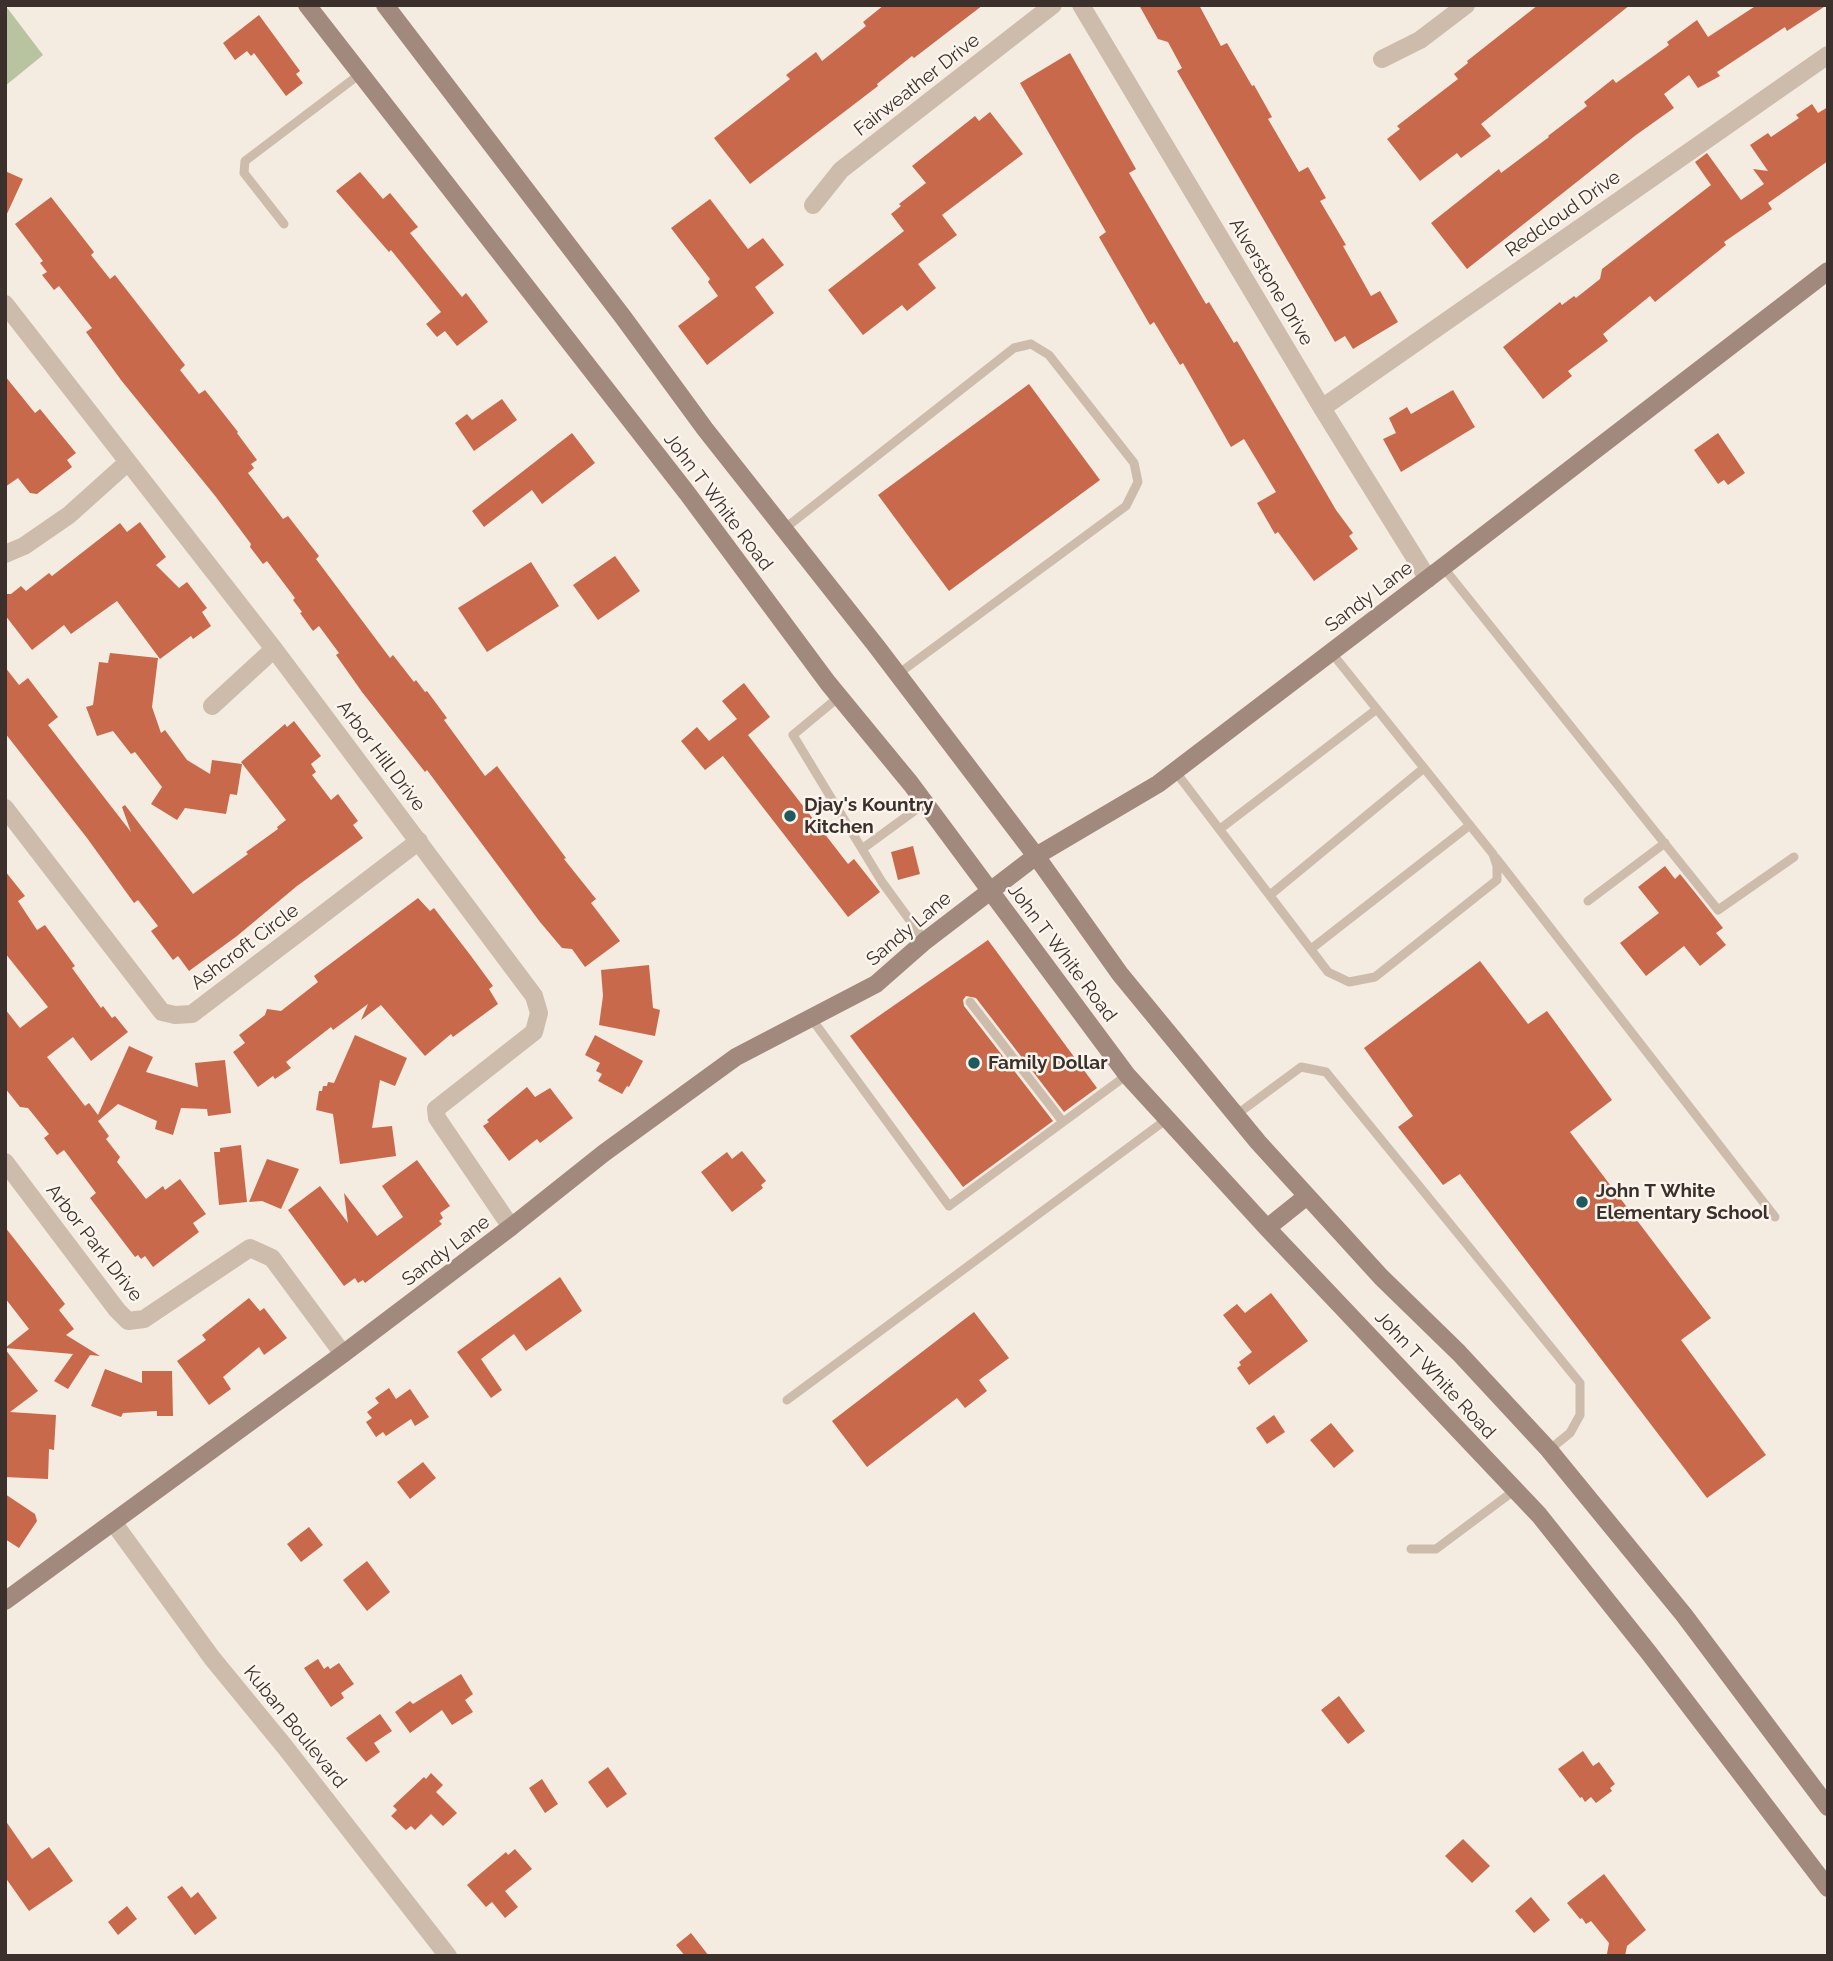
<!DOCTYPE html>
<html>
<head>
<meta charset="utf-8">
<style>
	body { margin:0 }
	#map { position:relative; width:1833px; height:1961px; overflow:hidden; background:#f4ebe1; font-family:Raleway,sans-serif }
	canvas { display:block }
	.frame { position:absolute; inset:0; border:7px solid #3b302b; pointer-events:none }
</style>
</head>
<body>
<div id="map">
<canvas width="1833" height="1961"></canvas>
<div class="frame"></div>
</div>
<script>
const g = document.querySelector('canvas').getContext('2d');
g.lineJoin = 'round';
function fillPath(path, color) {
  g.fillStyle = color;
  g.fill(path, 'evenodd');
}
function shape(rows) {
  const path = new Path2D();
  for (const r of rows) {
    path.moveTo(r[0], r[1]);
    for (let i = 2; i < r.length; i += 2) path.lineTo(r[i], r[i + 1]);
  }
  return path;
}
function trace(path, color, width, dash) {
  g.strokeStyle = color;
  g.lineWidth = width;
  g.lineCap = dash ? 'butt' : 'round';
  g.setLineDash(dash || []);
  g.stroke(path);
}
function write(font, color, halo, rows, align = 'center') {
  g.font = font + ' Raleway,sans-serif';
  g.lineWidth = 5;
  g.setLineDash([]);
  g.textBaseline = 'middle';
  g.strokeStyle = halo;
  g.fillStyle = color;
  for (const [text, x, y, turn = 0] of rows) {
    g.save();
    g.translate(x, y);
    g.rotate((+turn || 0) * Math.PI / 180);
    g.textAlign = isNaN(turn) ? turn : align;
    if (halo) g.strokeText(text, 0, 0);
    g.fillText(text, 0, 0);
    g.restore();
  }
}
const green = shape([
	[5,5,43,55,5,86]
]);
const building = shape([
	[884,5,983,5,914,58,912,56,877,84,878,86,750,184,714,138,790,79,786,75,816,52,822,61,866,26,863,22],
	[1139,5,1199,5,1221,46,1227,43,1252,86,1254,85,1272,117,1268,119,1299,172,1308,167,1326,198,1320,201,1346,245,1343,246,1371,296,1380,291,1398,322,1353,349,1345,336,1335,342,1177,71,1182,68,1168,42,1158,39],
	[1538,5,1630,5,1481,124,1491,136,1461,158,1457,153,1420,181,1387,139,1400,129,1397,126,1458,79,1454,74,1468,63,1467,61],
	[1757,5,1827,5,1787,31,1785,27,1717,72,1720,76,1698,88,1689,75,1664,94,1674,108,1636,135,1467,269,1431,223,1499,169,1501,173,1549,137,1548,136,1587,106,1584,102,1613,79,1616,83,1669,45,1667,42,1697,20,1708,37],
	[259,15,300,71,296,74,303,83,286,96,254,53,251,56,247,51,235,60,223,43],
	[1070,53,1136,169,1129,173,1206,304,1209,302,1234,343,1237,341,1336,510,1353,533,1349,536,1358,549,1314,581,1278,532,1275,534,1257,503,1276,492,1244,439,1231,447,1183,363,1180,365,1154,322,1150,325,1099,237,1106,232,1020,83],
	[1812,104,1818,113,1828,107,1828,161,1768,203,1772,209,1724,242,1726,245,1655,302,1650,296,1603,334,1608,341,1568,371,1572,376,1543,399,1503,347,1560,302,1562,305,1574,296,1576,298,1600,279,1602,269,1711,185,1695,162,1707,153,1741,200,1764,184,1753,169,1768,171,1750,145,1768,133,1771,137,1799,118,1796,115],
	[990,112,1023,154,942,215,957,235,918,264,936,288,907,311,902,305,863,335,828,290,904,231,891,214,901,206,899,204,926,183,912,166,975,116,979,121],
	[5,171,23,179,5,218],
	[360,172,383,199,390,193,418,227,410,233,462,297,466,293,488,322,457,346,445,331,437,337,426,324,441,312,391,250,389,252,336,191],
	[51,197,94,252,91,255,110,279,115,275,185,365,180,370,199,394,205,390,238,432,237,433,257,460,251,464,254,468,248,473,283,519,288,516,319,556,316,559,390,658,393,655,414,682,416,680,425,692,427,691,447,718,444,720,485,776,497,766,566,858,564,859,596,899,591,903,620,941,585,967,572,949,562,948,540,922,427,770,425,772,362,692,336,655,339,653,319,626,313,631,300,613,302,612,293,600,295,598,267,561,263,564,250,547,251,544,216,497,121,380,86,332,92,328,59,286,54,290,42,275,47,272,40,263,43,261,15,224],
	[710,199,748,249,763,238,784,265,755,287,774,313,707,365,678,326,718,296,708,282,710,279,671,228],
	[5,376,35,413,40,409,76,453,67,460,72,467,37,494,30,493,18,478,5,487],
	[1029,384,1100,480,949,591,878,495],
	[1453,390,1475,427,1401,472,1383,439,1396,433,1389,418,1407,407,1411,414],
	[502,399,517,420,474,451,455,423,467,414,472,420],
	[572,433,595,463,542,504,532,490,484,527,472,511],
	[1718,433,1745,473,1728,485,1724,480,1718,484,1694,450],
	[140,522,166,557,156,565,179,588,187,582,207,608,202,612,211,626,193,639,191,636,160,659,117,601,71,634,64,625,32,650,5,615,5,594,11,594,21,586,26,591,49,573,52,576,120,523,127,532],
	[615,556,640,591,598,620,573,585],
	[531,562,559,606,487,652,458,608],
	[110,653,158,658,152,707,161,733,165,730,187,760,210,774,212,760,242,764,237,795,230,794,226,814,185,808,177,820,151,804,162,787,135,752,131,754,113,731,97,736,86,707,93,705,99,662,108,663],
	[5,667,19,685,28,678,58,717,48,725,131,832,122,807,125,805,193,894,248,854,246,852,278,829,277,827,286,820,241,762,285,724,287,727,294,721,321,756,311,764,316,772,312,775,331,800,338,794,358,821,353,825,363,838,297,886,237,936,189,971,178,956,173,960,151,931,158,926,138,900,134,903,87,838,5,733],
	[744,683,770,717,748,735,848,864,854,859,880,892,848,917,723,756,705,770,681,741,697,727,709,741,737,719,722,701],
	[913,846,920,874,898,880,891,852],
	[1665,866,1675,879,1680,874,1697,895,1723,928,1716,933,1726,945,1700,966,1684,946,1646,976,1620,943,1659,913,1638,887],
	[5,871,25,896,18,901,37,930,45,925,75,966,72,968,101,1008,103,1006,112,1018,115,1016,128,1032,91,1061,73,1037,47,1057,85,1106,89,1103,98,1115,129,1046,153,1057,146,1072,198,1087,195,1063,225,1060,231,1113,208,1116,207,1109,181,1108,173,1135,155,1129,157,1121,118,1104,98,1121,109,1136,106,1139,120,1157,117,1162,146,1199,163,1186,165,1190,180,1179,206,1214,193,1223,199,1232,153,1267,145,1256,141,1259,138,1255,135,1257,90,1198,96,1193,64,1150,57,1155,44,1138,49,1134,28,1108,20,1107,5,1088,5,1009,20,1028,48,1007,5,953],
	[418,898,430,911,434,908,471,956,493,986,489,989,498,1004,453,1037,451,1034,425,1056,381,1005,361,1020,368,1004,333,1030,331,1027,286,1062,291,1068,275,1079,273,1076,258,1087,233,1052,245,1043,239,1035,265,1015,267,1009,281,1011,318,982,314,976],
	[988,940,1097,1088,1064,1112,976,998,966,996,963,1000,964,1006,1053,1121,963,1187,850,1036],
	[1480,961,1528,1024,1547,1011,1612,1100,1570,1132,1711,1318,1681,1340,1766,1455,1707,1498,1460,1174,1443,1185,1398,1127,1413,1116,1364,1048],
	[649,965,653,1008,660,1010,655,1036,599,1025,603,996,601,970],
	[355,1035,407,1058,395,1086,380,1080,372,1128,392,1126,396,1156,340,1164,333,1114,316,1110,319,1091,322,1091,323,1086,327,1086,328,1082,334,1083],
	[595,1035,643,1061,629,1087,627,1086,622,1094,598,1081,602,1074,596,1071,600,1063,585,1055],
	[527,1087,535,1097,550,1088,573,1118,540,1143,537,1139,509,1161,483,1126,489,1122,487,1120],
	[241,1145,247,1202,219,1205,214,1152,220,1152,220,1148],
	[742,1151,766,1181,761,1185,763,1188,732,1212,701,1172,727,1152,732,1159],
	[267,1159,299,1169,281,1209,262,1201,249,1202],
	[417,1160,450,1206,440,1213,443,1218,439,1221,442,1224,365,1283,363,1280,358,1283,355,1278,344,1286,288,1210,320,1186,348,1223,344,1193,377,1236,403,1217,382,1186],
	[5,1227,65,1304,59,1310,74,1329,66,1335,100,1356,90,1355,68,1389,54,1381,73,1354,5,1348,29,1329,5,1298],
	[560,1277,582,1311,526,1351,514,1334,481,1359,502,1390,491,1398,457,1352],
	[1271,1293,1308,1341,1249,1385,1237,1368,1241,1365,1239,1362,1252,1352,1223,1315,1237,1304,1245,1313],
	[249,1298,260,1311,264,1308,287,1338,264,1355,259,1347,223,1377,231,1389,209,1405,177,1361,206,1340,202,1335],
	[974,1312,1009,1358,979,1380,987,1391,965,1408,957,1398,867,1467,832,1421],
	[5,1349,38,1391,10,1412,56,1415,54,1450,49,1449,48,1479,5,1477],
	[105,1369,142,1383,142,1371,172,1371,173,1416,157,1416,157,1411,123,1413,121,1417,91,1406],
	[389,1388,396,1399,410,1389,429,1417,415,1426,411,1419,386,1436,383,1432,376,1437,366,1422,372,1418,367,1412,379,1403,375,1398],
	[1274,1415,1285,1432,1267,1444,1256,1428],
	[1331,1423,1354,1451,1334,1468,1310,1440],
	[423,1462,436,1478,410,1499,397,1482],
	[5,1494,35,1514,37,1521,19,1548,5,1539],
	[309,1527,323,1545,301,1562,287,1544],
	[367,1561,390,1592,367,1611,343,1580],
	[318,1659,324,1669,328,1666,330,1669,339,1663,354,1684,341,1693,344,1698,331,1707,304,1668],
	[461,1674,473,1694,465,1700,473,1712,452,1725,442,1710,410,1733,395,1712,410,1701,413,1704],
	[1339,1696,1365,1731,1348,1744,1321,1710],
	[380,1714,392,1731,374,1743,380,1752,366,1762,346,1738],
	[1583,1751,1593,1766,1599,1762,1615,1784,1610,1788,1612,1791,1596,1803,1591,1797,1585,1802,1582,1797,1580,1798,1558,1769],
	[608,1767,627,1794,607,1808,588,1782],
	[431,1773,443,1785,436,1792,457,1813,443,1826,431,1814,415,1830,411,1826,406,1830,391,1816,397,1810,393,1806,424,1777,426,1779],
	[542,1779,558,1804,545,1813,529,1788],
	[5,1820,32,1859,49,1847,73,1881,29,1911,5,1877],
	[1463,1839,1490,1866,1472,1883,1445,1856],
	[515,1849,532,1869,505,1891,518,1907,505,1918,492,1902,486,1907,467,1885,506,1852,508,1855],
	[1604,1874,1646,1930,1627,1946,1625,1956,1607,1954,1609,1943,1591,1921,1586,1924,1582,1918,1580,1919,1567,1903],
	[182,1886,191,1898,198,1892,217,1918,195,1935,167,1897],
	[1531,1897,1550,1920,1534,1933,1515,1911],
	[127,1906,137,1919,118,1935,108,1922],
	[691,1933,709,1956,685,1956,676,1945]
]);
const lane = shape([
	[284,224,244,173,245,161,360,74],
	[784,529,1014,348,1031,344,1049,355,1134,463,1138,482,1126,506,898,674],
	[1443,567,1718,910,1794,857],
	[840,696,793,735,882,882,925,941],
	[1175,771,1328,972,1349,982,1375,977,1497,880,1497,866,1493,854,1331,652],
	[1220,829,1377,709],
	[862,849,925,803],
	[1496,858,1775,1217],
	[1270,895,1424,768],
	[1588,901,1665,843],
	[1311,949,1470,825],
	[970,1002,1063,1122],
	[811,1018,949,1206,1127,1075],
	[1236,1115,1301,1067,1326,1072,1580,1383,1580,1415,1570,1433,1549,1450],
	[787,1400,1167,1119],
	[1411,1549,1436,1549,1515,1490]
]);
const street = shape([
	[1081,5,1322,408,1428,579],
	[1382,59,1420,40,1466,5],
	[813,205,841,170,1053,5],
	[5,304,274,649,534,996,539,1013,534,1032,436,1109,437,1118,511,1227],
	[1322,408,1828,55],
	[5,554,24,546,69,515,128,462],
	[212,706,274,649],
	[5,808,162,1012,175,1015,192,1014,419,841],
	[5,1162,117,1310,128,1321,144,1319,250,1248,272,1258,343,1354],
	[113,1522,212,1658,285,1747,448,1956]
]);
const secondary = shape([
	[307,5,687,493,828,683,911,784,1127,1075,1267,1228,1539,1515,1649,1653,1828,1888],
	[385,5,623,317,705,429,877,647,1036,856,1120,974,1258,1142,1381,1277,1459,1353,1549,1450,1684,1615,1828,1807],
	[1267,1228,1307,1196],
	[5,1601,343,1354,511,1227,604,1153,736,1057,876,984,925,941,1036,856,1158,784,1443,567,1828,271]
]);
const markers = [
	[790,816,7,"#1f5a5e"],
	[974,1063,7,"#1f5a5e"],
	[1582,1202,7,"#1f5a5e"]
];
const streetNames = [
	["Fairweather Drive",917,85,-38],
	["Redcloud Drive",1563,214,-35],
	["Alverstone Drive",1271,282,59],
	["John T White Road",718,502,53],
	["Sandy Lane",1369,597,-37],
	["Arbor Hill Drive",381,756,53],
	["Sandy Lane",909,929,-40],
	["Ashcroft Circle",245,947,-37],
	["John T White Road",1062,953,53],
	["Arbor Park Drive",94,1243,52],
	["Sandy Lane",446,1251,-37],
	["John T White Road",1435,1375,47],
	["Kuban Boulevard",295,1727,51]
];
const poiNames = [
	["Djay's Kountry",804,805],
	["Kitchen",804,827],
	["Family Dollar",988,1063],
	["John T White",1596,1191],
	["Elementary School",1596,1213]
];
fillPath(green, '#b8c4a0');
fillPath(building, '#c8694b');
trace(lane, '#cdbbac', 9);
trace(street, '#cdbbac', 18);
trace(secondary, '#a18a7d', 18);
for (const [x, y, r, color] of markers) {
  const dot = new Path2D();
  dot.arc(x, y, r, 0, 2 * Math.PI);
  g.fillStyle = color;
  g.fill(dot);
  trace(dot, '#fbf5ee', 2.5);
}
write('19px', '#3b302b', '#fbf5ee', streetNames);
write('bold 19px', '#3b302b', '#fbf5ee', poiNames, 'left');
</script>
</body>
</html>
